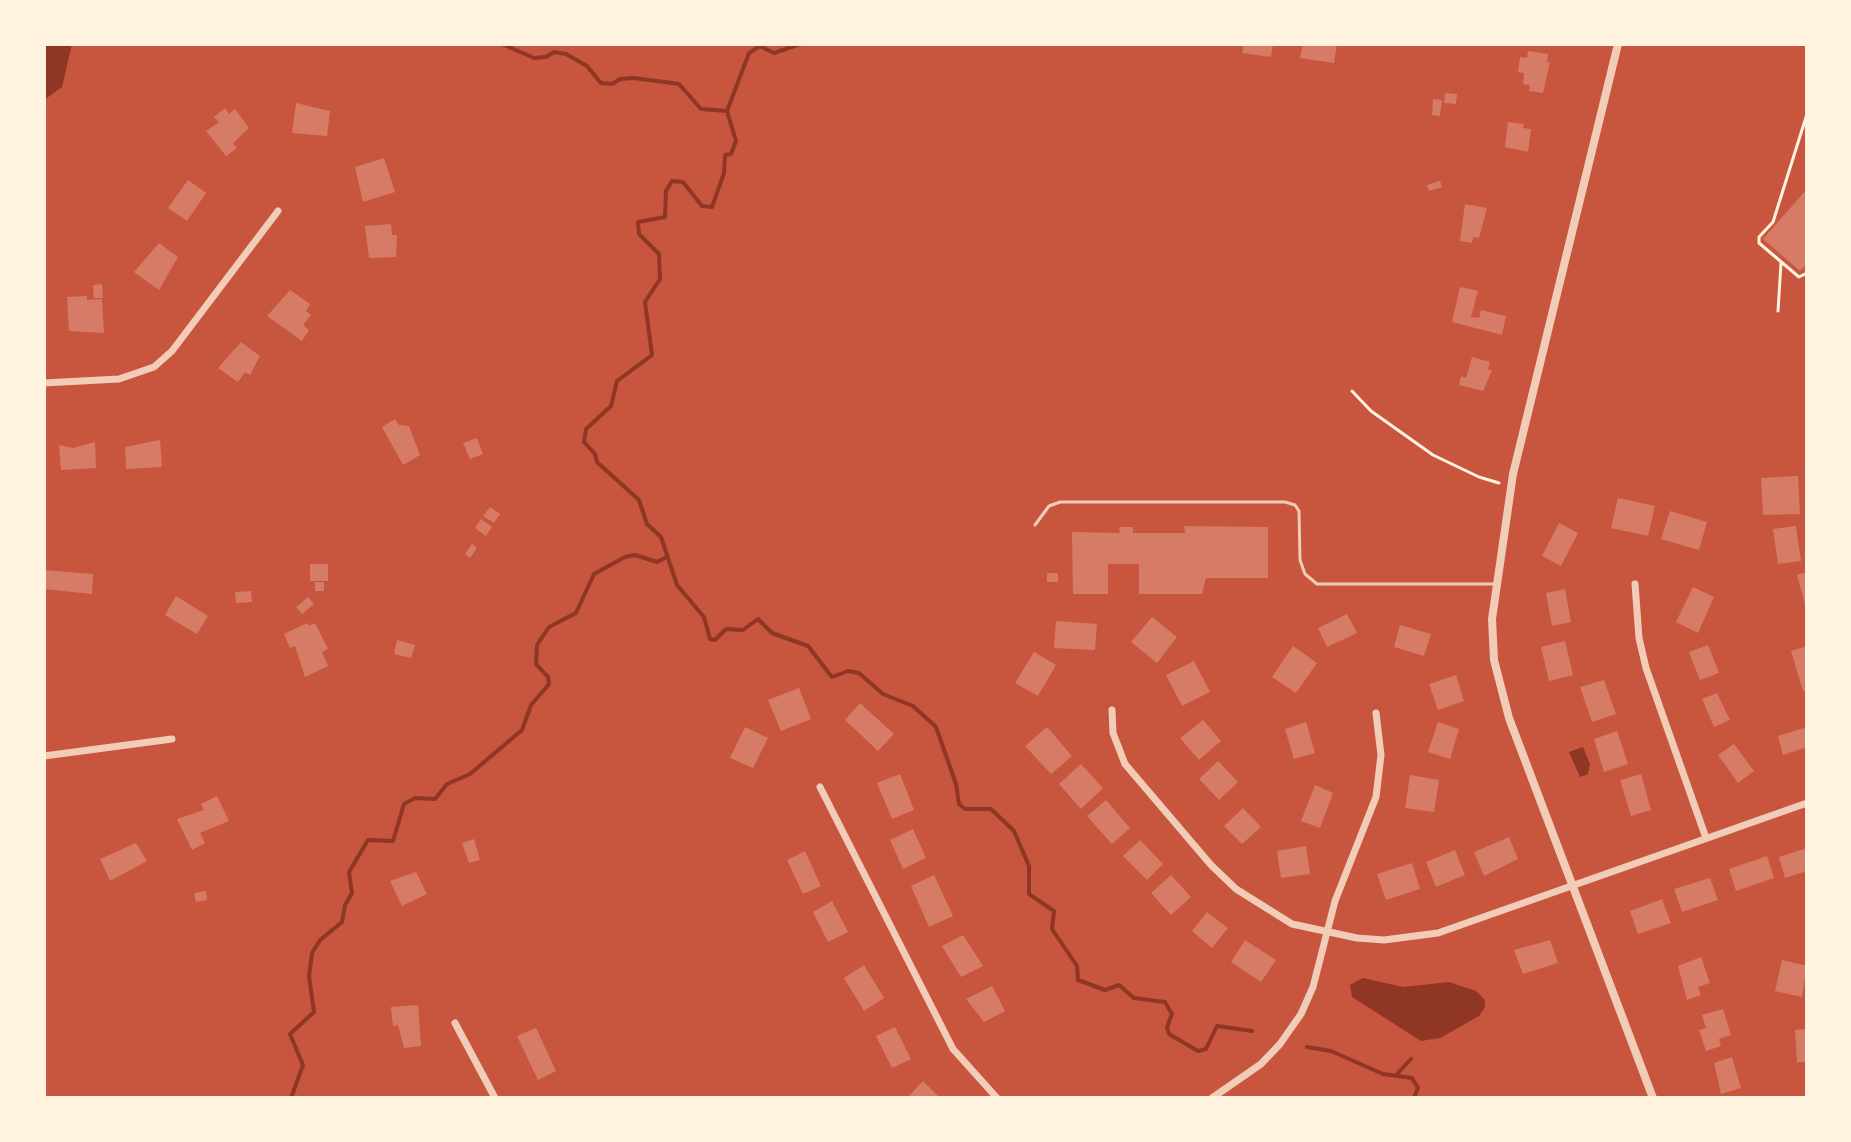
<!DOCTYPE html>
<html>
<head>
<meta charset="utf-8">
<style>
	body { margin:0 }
	#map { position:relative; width:1851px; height:1142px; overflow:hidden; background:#c8553d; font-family:Ubuntu,sans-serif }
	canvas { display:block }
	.frame { position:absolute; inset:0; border:46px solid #fff3e0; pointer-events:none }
</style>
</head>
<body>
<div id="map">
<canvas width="1851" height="1142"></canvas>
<div class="frame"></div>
</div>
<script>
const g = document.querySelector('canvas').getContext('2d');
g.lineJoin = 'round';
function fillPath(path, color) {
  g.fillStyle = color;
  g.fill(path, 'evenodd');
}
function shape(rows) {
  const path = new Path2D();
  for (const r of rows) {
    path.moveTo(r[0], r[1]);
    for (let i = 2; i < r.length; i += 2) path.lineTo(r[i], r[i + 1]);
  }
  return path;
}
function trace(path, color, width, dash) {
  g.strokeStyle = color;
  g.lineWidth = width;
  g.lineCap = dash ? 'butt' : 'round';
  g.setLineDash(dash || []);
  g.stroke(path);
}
const water = shape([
	[44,44,72,44,62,87,44,100],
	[1583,747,1590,764,1588,774,1580,777,1569,752],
	[1363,978,1403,987,1449,982,1476,991,1485,1000,1485,1007,1479,1016,1440,1038,1421,1041,1352,997,1350,985]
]);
const stream = shape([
	[502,44,534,58,546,57,554,52,566,54,587,66,601,83,612,84,620,79,634,78,679,84,701,109,727,111],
	[800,44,774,53,760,46,749,53,727,111,736,141,731,154,725,155,724,173,712,207,702,206,683,182,672,181,666,191,665,217,638,222,639,234,659,254,660,279,645,302,652,355,617,381,611,406,586,429,584,442,595,454,597,462,639,500,647,524,661,537,677,585,704,617,710,639,715,640,726,629,743,630,758,619,772,633,808,646,832,677,848,671,859,673,883,694,913,706,936,727,956,784,959,804,965,809,991,809,1014,831,1029,866,1029,894,1054,911,1052,929,1077,966,1078,980,1105,990,1119,985,1134,998,1165,1002,1172,1014,1167,1027,1169,1034,1198,1051,1206,1049,1217,1026,1252,1031],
	[1307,1047,1331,1051,1383,1074,1412,1078,1418,1088,1414,1098],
	[1397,1074,1411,1059],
	[291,1098,303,1065,290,1034,314,1012,309,976,312,953,320,940,342,922,345,905,352,893,349,872,368,840,393,841,404,804,415,798,435,799,447,784,470,774,522,730,531,705,549,684,548,677,536,664,537,645,549,627,576,613,594,574,625,557,635,555,657,562,665,558]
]);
const building = shape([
	[1244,44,1273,44,1271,57,1242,53],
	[1303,44,1337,44,1334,63,1300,58],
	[1528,51,1548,54,1547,62,1550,62,1543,93,1529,91,1530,85,1523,84,1524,73,1518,72,1520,57,1527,58],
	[1445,93,1457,94,1456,104,1444,103],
	[1433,99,1442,100,1440,116,1432,115],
	[296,103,330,111,327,136,292,133],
	[225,108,229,114,235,109,249,128,233,143,237,148,226,156,206,131,219,122,214,117],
	[1508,122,1524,124,1523,128,1531,129,1528,152,1505,147],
	[384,158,395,192,363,202,355,167],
	[188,180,206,193,187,221,168,208],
	[1440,181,1442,187,1429,191,1427,185],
	[1807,189,1807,264,1800,271,1763,239],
	[1465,204,1487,208,1479,238,1473,237,1472,243,1460,241],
	[391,224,392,235,397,235,396,257,369,258,365,226],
	[159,243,178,257,159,290,134,272],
	[102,284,103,298,94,298,93,285],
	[1460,287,1478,291,1471,317,1479,318,1481,310,1506,316,1502,335,1452,322],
	[290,290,310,304,306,311,311,315,303,325,309,330,302,341,267,316],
	[87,296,87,300,102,299,104,333,69,331,67,297],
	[241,342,260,356,250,375,245,372,238,382,218,368],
	[1472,357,1490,362,1488,370,1492,370,1483,391,1459,385,1461,376,1466,378],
	[395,419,399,425,409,426,420,455,403,465,382,427],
	[477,438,483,454,470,459,463,443],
	[160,440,162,467,126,469,125,447],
	[95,442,96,468,61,470,59,445,73,448],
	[1798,476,1800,514,1763,515,1761,478],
	[1618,498,1655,506,1648,536,1611,528],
	[490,507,500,514,494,523,483,516],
	[1670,511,1707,522,1699,550,1661,539],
	[481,519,492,527,486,536,475,528],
	[1559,523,1578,533,1561,566,1542,556],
	[1184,526,1268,527,1268,578,1206,578,1202,594,1139,594,1139,564,1108,564,1108,594,1073,594,1072,532,1120,533,1119,527,1133,527,1133,533,1185,533],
	[1796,526,1801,561,1778,564,1773,529],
	[472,544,477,548,470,558,465,554],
	[310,564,328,564,328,581,310,581],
	[44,570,93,574,92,594,44,589],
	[1807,572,1807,608,1806,608,1797,575],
	[1047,573,1058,573,1058,582,1047,582],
	[315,582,324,582,324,591,315,591],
	[1693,587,1714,597,1698,633,1676,622],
	[1565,589,1571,622,1552,626,1546,593],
	[251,591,252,602,236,603,235,592],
	[176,596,208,616,197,634,165,615],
	[308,597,314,604,302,614,296,607],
	[1347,614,1357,633,1327,647,1318,628],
	[1152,617,1177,637,1157,663,1131,642],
	[1056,621,1097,624,1095,650,1054,648],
	[307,623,309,626,315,623,328,649,322,652,328,666,305,677,295,646,290,648,284,634],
	[1400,625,1431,634,1424,656,1394,647],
	[397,640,415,645,411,658,394,654],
	[1565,641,1573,675,1549,681,1541,647],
	[1708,645,1719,673,1700,680,1689,652],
	[1293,646,1317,663,1296,693,1272,677],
	[1807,646,1807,690,1803,691,1791,651],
	[1034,652,1056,665,1038,696,1015,683],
	[1194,661,1210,692,1182,706,1166,675],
	[1456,675,1464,701,1438,710,1429,684],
	[1604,680,1616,714,1592,722,1580,687],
	[799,688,811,719,781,731,768,700],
	[1717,693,1730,720,1714,727,1702,699],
	[860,703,894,734,878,751,845,720],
	[1203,720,1221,741,1199,760,1180,738],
	[1306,722,1315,753,1294,759,1285,729],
	[1438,722,1459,729,1450,759,1428,752],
	[745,727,768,738,753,768,730,758],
	[1047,727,1072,756,1051,774,1025,746],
	[1807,727,1807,747,1783,755,1778,736],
	[1617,731,1628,764,1604,772,1594,739],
	[1734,744,1754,771,1738,783,1718,755],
	[1218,761,1238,782,1219,800,1199,779],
	[1081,764,1103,788,1081,809,1059,784],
	[900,774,914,810,892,819,877,783],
	[1641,774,1651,810,1631,816,1620,780],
	[1410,775,1439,780,1434,812,1405,808],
	[1315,785,1333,793,1320,828,1301,821],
	[217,796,229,821,200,833,205,843,192,850,177,819,204,810,201,804],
	[1106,800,1130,828,1112,844,1087,816],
	[1243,808,1261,827,1242,844,1224,826],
	[913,829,926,858,903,869,890,840],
	[1509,837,1518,859,1484,876,1474,852],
	[474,839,480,860,469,863,462,843],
	[1140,840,1163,864,1147,880,1123,856],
	[136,843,147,861,110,881,100,859],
	[1306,846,1310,874,1281,878,1277,851],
	[1807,848,1807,871,1785,878,1779,857],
	[1455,850,1465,875,1436,887,1426,862],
	[805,851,821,886,803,894,787,860],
	[1767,856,1774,878,1736,891,1729,869],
	[1412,863,1420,889,1386,900,1377,874],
	[416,872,427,894,402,906,390,881],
	[934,875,953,916,929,927,911,886],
	[1171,875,1191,897,1171,915,1151,893],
	[1710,878,1718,900,1682,912,1674,889],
	[206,891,207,900,196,902,194,893],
	[1662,899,1671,923,1638,934,1630,911],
	[832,901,848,932,828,942,813,912],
	[1207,912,1228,928,1212,948,1192,931],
	[963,935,983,966,961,977,942,946],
	[1245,940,1276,960,1261,982,1231,962],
	[1550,940,1558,963,1523,974,1514,950],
	[1701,957,1710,983,1698,987,1701,995,1687,1000,1678,966],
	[1782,960,1807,966,1802,997,1775,991],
	[864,965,884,998,864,1011,844,978],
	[992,986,1005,1011,984,1022,966,999],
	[418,1005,421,1046,404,1048,398,1025,393,1026,391,1007],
	[1723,1009,1731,1035,1719,1039,1721,1046,1706,1051,1699,1030,1706,1028,1702,1015],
	[895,1027,911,1059,892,1068,876,1036],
	[536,1028,556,1071,538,1080,517,1036],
	[1807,1029,1807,1062,1797,1062,1795,1030],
	[1732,1057,1741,1088,1721,1094,1714,1063],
	[923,1081,940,1098,907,1098]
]);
const path = shape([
	[1807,114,1773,222,1759,237,1759,243,1799,277,1807,273],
	[1778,311,1781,263],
	[1352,391,1371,411,1433,455,1479,477,1499,483]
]);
const service = shape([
	[1035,525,1049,506,1060,502,1285,502,1295,505,1299,511,1300,560,1305,574,1317,584,1495,584]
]);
const minor = shape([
	[44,383,119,379,154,367,172,351,278,211],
	[1635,584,1639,638,1646,668,1706,838],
	[1112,710,1113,733,1125,764,1211,865,1236,889,1292,924,1357,938,1384,940,1438,933,1807,803],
	[44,756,172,739],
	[820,787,953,1049,997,1098],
	[455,1023,495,1098],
	[1212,1098,1261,1064,1280,1044,1301,1014,1313,987,1335,901,1376,797,1381,755,1376,713]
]);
const tertiary = shape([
	[1618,44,1513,474,1492,619,1494,660,1509,718,1653,1098]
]);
fillPath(water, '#8f3625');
trace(stream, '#8f3625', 4);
fillPath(building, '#d67c66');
trace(path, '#fff3e0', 3);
trace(service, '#f1ccb7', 3);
trace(minor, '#f1ccb7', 7);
trace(tertiary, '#f1ccb7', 8);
</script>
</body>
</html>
